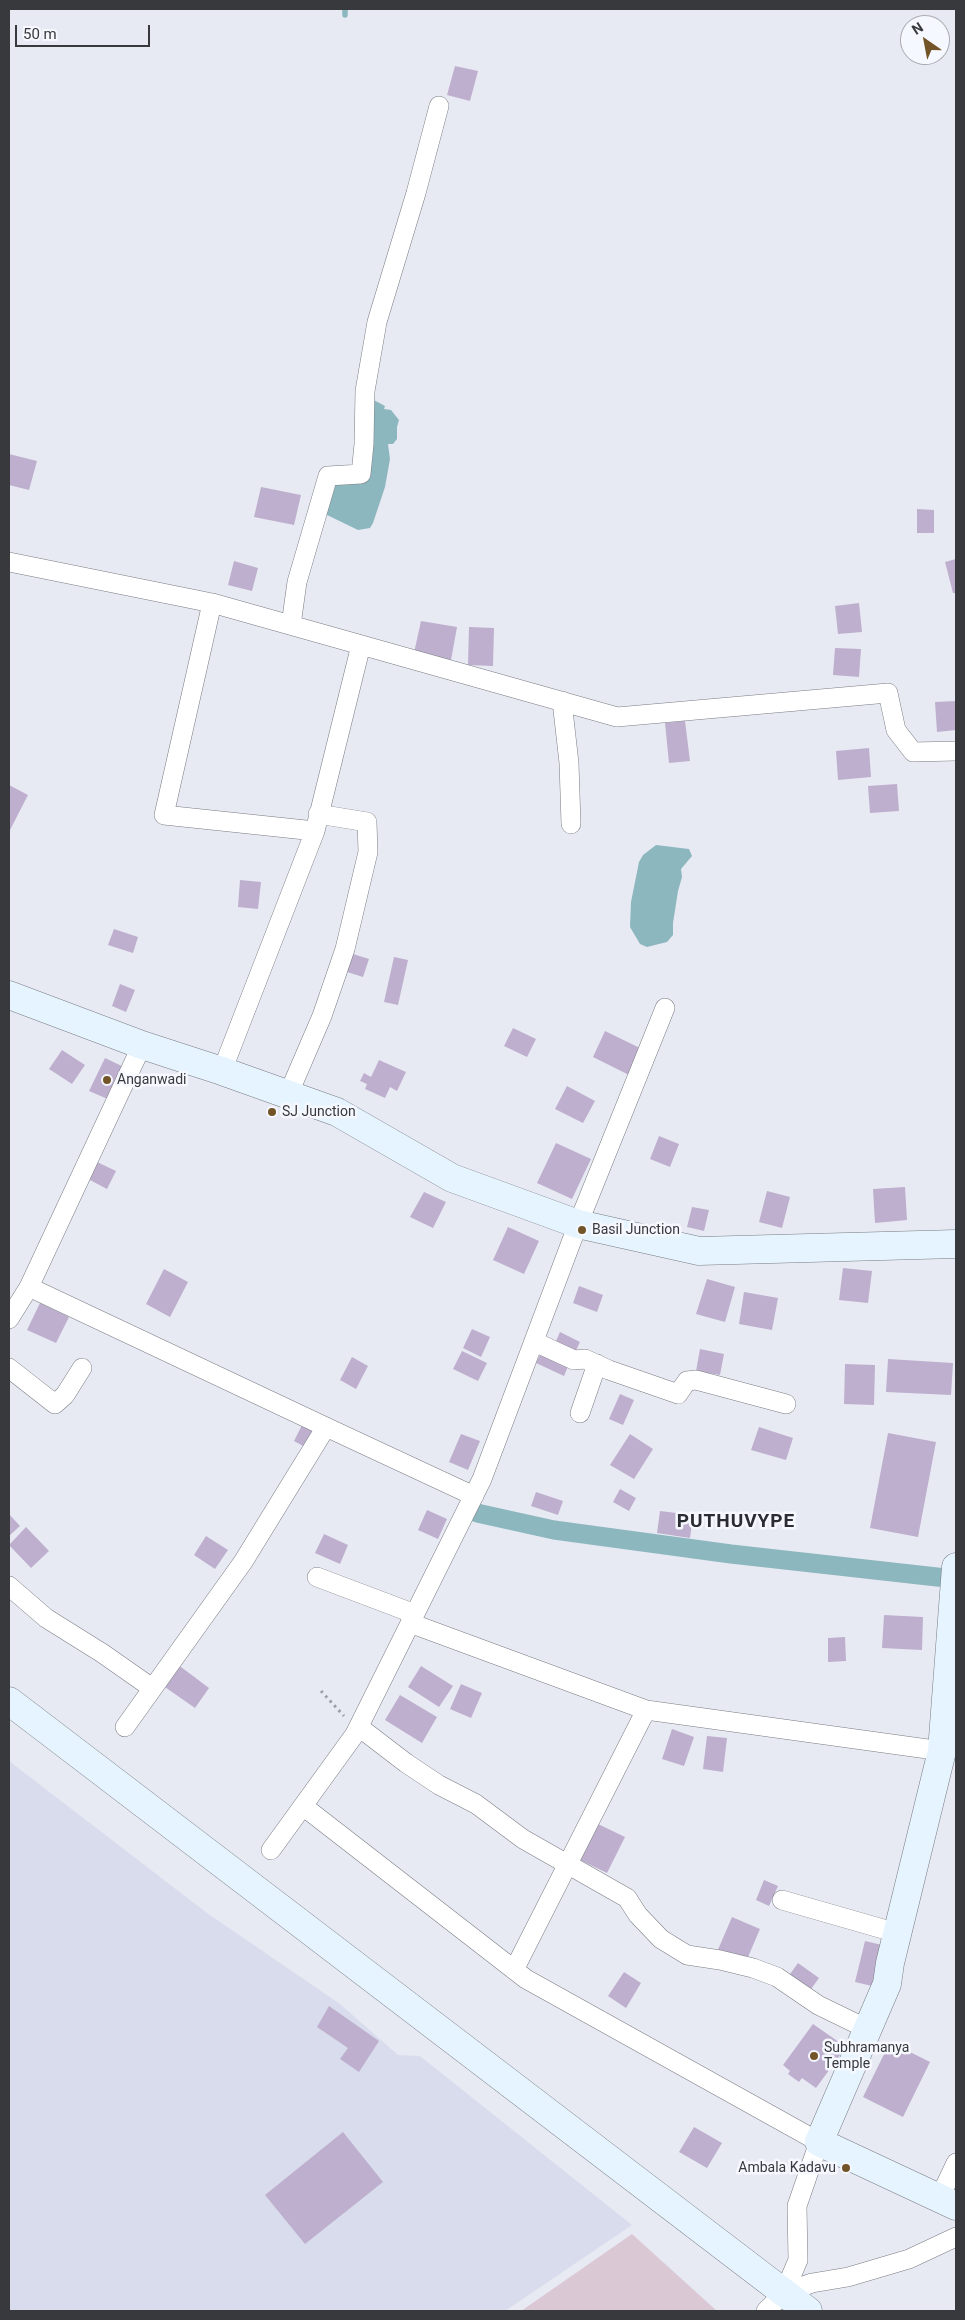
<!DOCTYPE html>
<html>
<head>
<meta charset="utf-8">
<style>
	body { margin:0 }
	#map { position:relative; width:965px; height:2320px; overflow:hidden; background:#e8eaf3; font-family:Roboto,sans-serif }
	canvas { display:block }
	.frame { position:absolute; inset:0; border:10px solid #38393c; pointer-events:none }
	.north { position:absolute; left:900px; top:15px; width:50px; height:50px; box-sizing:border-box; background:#f6f8ff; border:1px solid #aaacb1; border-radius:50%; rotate:327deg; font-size:14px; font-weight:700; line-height:20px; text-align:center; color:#38393c }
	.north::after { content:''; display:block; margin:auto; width:18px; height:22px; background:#725428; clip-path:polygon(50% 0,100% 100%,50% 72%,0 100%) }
	.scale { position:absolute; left:15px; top:25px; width:135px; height:22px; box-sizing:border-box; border:2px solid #38393c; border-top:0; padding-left:6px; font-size:15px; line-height:18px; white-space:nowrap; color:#38393c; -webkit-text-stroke:4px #f6f8ff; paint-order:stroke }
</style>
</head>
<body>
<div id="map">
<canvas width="965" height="2320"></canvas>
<div class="frame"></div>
<div class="north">N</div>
<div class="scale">50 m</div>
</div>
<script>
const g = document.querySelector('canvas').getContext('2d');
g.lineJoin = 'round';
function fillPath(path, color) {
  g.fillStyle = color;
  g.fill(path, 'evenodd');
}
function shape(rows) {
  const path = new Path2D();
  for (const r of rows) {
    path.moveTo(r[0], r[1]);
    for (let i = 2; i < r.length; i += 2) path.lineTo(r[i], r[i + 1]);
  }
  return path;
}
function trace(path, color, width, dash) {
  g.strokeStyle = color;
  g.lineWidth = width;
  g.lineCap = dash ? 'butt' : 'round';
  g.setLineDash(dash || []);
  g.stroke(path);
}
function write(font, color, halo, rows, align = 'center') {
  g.font = font + ' Roboto,sans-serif';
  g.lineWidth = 5;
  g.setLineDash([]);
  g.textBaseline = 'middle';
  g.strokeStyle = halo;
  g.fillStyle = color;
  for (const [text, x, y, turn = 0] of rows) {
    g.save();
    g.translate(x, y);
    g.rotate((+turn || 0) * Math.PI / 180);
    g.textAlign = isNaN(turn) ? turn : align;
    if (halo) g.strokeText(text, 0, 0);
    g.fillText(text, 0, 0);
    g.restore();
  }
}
const built = shape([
	[9,1761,207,1913,340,2004,398,2055,420,2056,632,2225,505,2311,9,2311]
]);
const green = shape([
	[632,2234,717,2311,521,2311]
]);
const water = shape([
	[372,399,385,406,384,409,391,410,399,420,397,427,397,439,393,444,388,444,390,459,385,487,373,523,370,528,358,530,325,514,331,486,353,479],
	[656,845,689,849,692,856,681,869,682,877,678,891,673,923,673,935,667,942,647,947,640,944,630,927,631,902,639,862,643,855]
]);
const stream = shape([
	[345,9,345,15]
]);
const canal = shape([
	[477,1513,554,1530,731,1554,946,1578]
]);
const building = shape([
	[455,66,478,71,470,101,447,95],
	[9,454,37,461,29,490,9,485],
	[261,487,301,495,294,525,254,517],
	[917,509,934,510,934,533,917,533],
	[956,559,956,593,953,593,945,562],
	[234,561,258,568,252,591,228,585],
	[859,603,862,632,838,634,835,606],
	[421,621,457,627,451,660,414,653],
	[469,627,494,628,493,666,468,665],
	[835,648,861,649,859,677,833,675],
	[956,701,956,730,937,732,935,702],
	[685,721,690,761,669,763,665,723],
	[869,748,871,777,838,780,836,751],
	[897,784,899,811,870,813,868,786],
	[9,785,28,795,9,832],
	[240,880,261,882,258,909,238,907],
	[114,929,138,937,133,953,108,945],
	[350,953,369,959,363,977,344,971],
	[394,957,408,960,398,1005,384,1002],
	[120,984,135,990,126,1012,112,1006],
	[513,1028,536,1039,527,1057,504,1046],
	[605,1031,644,1050,631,1076,593,1057],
	[62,1050,85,1065,72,1084,49,1069],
	[105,1058,126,1068,110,1100,89,1091],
	[379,1060,406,1072,397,1091,390,1087,385,1098,365,1089,367,1084,360,1081,364,1073,371,1077],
	[567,1086,595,1101,583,1123,555,1109],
	[659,1136,679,1144,670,1167,650,1159],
	[556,1143,591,1159,572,1199,537,1183],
	[97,1162,116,1171,107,1189,88,1179],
	[905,1187,907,1220,875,1223,873,1189],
	[767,1191,790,1197,782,1228,759,1222],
	[424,1192,446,1202,433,1228,410,1217],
	[692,1207,709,1210,704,1231,687,1227],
	[508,1227,539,1241,524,1274,493,1260],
	[843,1268,872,1271,868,1303,839,1300],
	[164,1269,188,1282,170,1317,146,1304],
	[707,1279,735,1287,725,1322,696,1314],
	[579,1286,603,1295,597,1312,573,1303],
	[744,1292,778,1298,772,1330,739,1324],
	[40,1303,69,1317,56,1343,27,1330],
	[472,1329,490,1337,481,1357,463,1348],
	[560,1332,580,1342,573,1357,553,1348],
	[543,1349,570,1362,564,1376,536,1363],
	[700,1349,724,1354,720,1375,696,1371],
	[462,1351,487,1363,478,1381,453,1369],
	[352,1357,368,1366,356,1389,340,1380],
	[888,1359,953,1363,951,1395,886,1392],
	[845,1364,875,1365,874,1405,844,1404],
	[620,1394,634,1400,623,1425,609,1419],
	[304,1421,316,1427,305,1447,294,1441],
	[759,1427,793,1438,786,1460,751,1450],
	[888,1433,936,1442,918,1537,870,1528],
	[461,1434,480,1441,468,1470,449,1462],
	[630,1434,653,1449,634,1479,610,1465],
	[620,1489,636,1498,629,1511,613,1502],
	[536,1492,563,1501,558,1515,531,1506],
	[427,1510,447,1519,438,1539,418,1530],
	[660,1511,693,1515,690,1538,657,1533],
	[9,1514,20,1526,9,1536],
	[26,1527,49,1551,31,1568,9,1545],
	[324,1534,348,1545,340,1564,315,1553],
	[206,1536,228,1550,215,1569,194,1555],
	[884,1615,923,1617,922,1650,882,1648],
	[845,1637,846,1661,828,1662,828,1638],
	[177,1664,209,1688,195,1708,162,1685],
	[421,1666,453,1686,439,1707,408,1687],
	[461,1684,482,1693,471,1718,450,1709],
	[400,1695,437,1717,422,1743,385,1720],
	[672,1729,694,1737,684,1766,662,1759],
	[707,1736,727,1738,723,1772,703,1769],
	[598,1824,625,1837,607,1873,580,1860],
	[764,1880,778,1886,769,1906,756,1900],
	[732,1917,760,1929,745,1964,717,1952],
	[865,1941,882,1945,872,1986,855,1982],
	[798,1963,819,1978,806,1996,785,1981],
	[624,1972,641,1983,626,2008,608,1996],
	[329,2006,379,2041,359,2072,340,2059,348,2048,317,2027],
	[813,2024,846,2047,816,2088,802,2078,799,2082,788,2074,790,2071,783,2065],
	[890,2042,930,2062,903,2117,863,2097],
	[694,2127,722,2143,707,2168,679,2152],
	[343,2132,383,2182,305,2244,265,2195]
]);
const path = shape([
	[321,1691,344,1716]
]);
const minor = shape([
	[9,562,212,603,617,717,888,693,896,730,913,752,956,751],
	[212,603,164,815,315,831],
	[291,625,297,582,328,476,361,474,364,444,365,391,377,322,416,193,439,106],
	[562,701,569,763,571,824],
	[222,1071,315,831,361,645],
	[288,1095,322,1016,345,949,368,852,367,822,318,814],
	[29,1287,326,1427],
	[9,1319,29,1287,142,1045],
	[535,1342,574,1360,585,1359,609,1370,678,1394,687,1381,696,1380,786,1404],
	[9,1368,55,1404,65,1395,82,1368],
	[580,1413,597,1364],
	[317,1577,415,1614],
	[9,1586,46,1618,102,1653,152,1688],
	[410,1623,646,1710,942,1751],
	[125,1727,243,1562,326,1427,474,1496],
	[359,1727,406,1763,439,1785,476,1804,523,1839,627,1898,638,1915,661,1939,687,1955,720,1960,753,1968,777,1977,818,2005,859,2025,868,2026],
	[303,1806,526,1979,819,2142,797,2206,798,2260,784,2293,766,2311],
	[271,1850,355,1734,482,1479,578,1224,665,1008],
	[782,1900,897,1933],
	[514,1970,646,1710],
	[939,2199,956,2163],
	[784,2293,812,2283,848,2277,909,2259,956,2237]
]);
const secondary = shape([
	[9,995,142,1045,222,1071,337,1112,452,1178,578,1224,699,1251,956,1244],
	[956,1567,942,1751,890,1963,887,1984,819,2142,956,2206],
	[9,1701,808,2311]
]);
const markers = [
	[107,1080,5,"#725428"],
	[272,1112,5,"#725428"],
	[582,1230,5,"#725428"],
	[814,2056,5,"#725428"],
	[846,2168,5,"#725428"]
];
const poiNames = [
	["Anganwadi",117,1080],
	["SJ Junction",282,1112],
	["Basil Junction",592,1230],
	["Subhramanya",824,2048],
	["Temple",824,2064],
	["Ambala Kadavu",836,2168,"right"]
];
const districtNames = [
	["PUTHUVYPE",736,1522]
];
fillPath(built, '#d8dcec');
fillPath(green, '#dbc8d5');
fillPath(water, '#8db7bf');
trace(stream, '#8db7bf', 5.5);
trace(canal, '#8db7bf', 19);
fillPath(building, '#beafce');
trace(minor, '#797c83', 20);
trace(secondary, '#797c83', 29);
trace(path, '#9e9fa6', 3, [2.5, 4]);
trace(minor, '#fff', 19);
trace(secondary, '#e6f4ff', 28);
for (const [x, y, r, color] of markers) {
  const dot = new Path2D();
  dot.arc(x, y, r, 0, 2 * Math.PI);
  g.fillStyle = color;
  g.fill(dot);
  trace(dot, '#f6f8ff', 2);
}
write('14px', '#38393c', '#f6f8ff', poiNames, 'left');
g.letterSpacing = '1px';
write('bold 19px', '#2b2d33', '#f6f8ff', districtNames);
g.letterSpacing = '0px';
</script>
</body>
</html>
